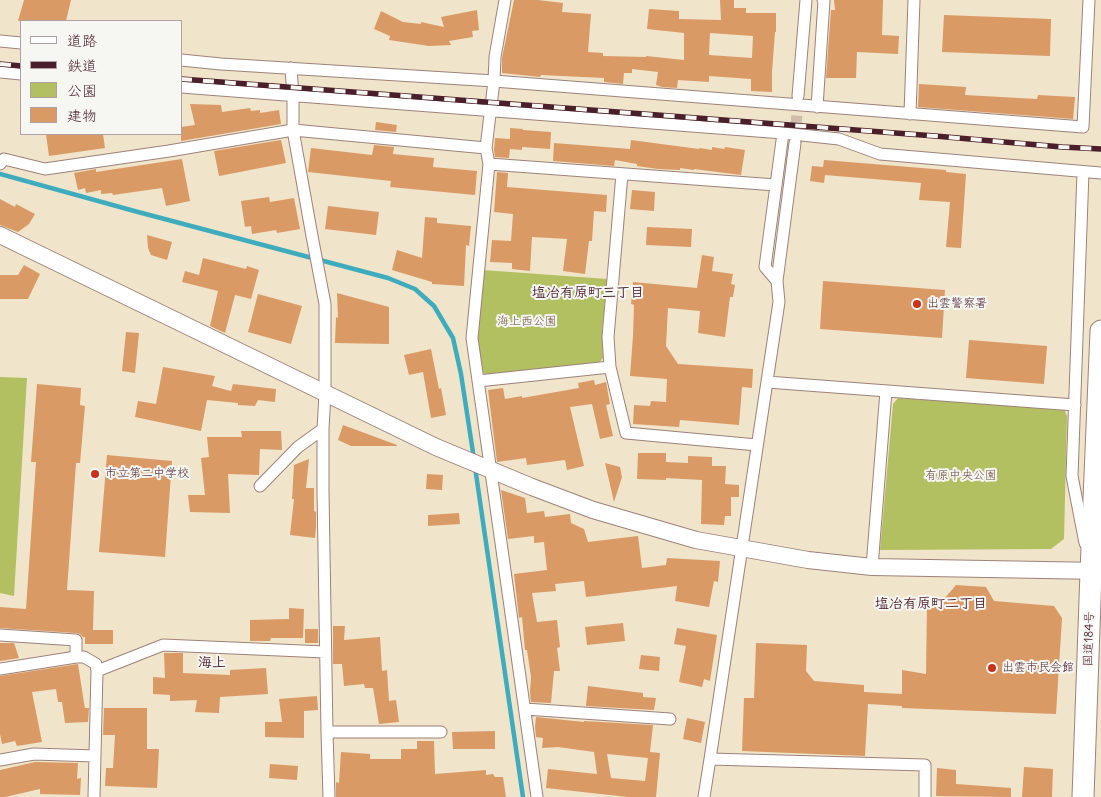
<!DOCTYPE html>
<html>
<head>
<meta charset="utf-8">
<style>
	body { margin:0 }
	#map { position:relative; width:1101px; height:797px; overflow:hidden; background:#f0e4ca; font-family:Delius,"Klee One",sans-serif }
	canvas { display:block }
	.legend { position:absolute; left:20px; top:20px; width:162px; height:115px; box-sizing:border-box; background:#f6f6f2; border:1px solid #b1a0a2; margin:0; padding:6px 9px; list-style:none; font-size:15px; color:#4a1f2b }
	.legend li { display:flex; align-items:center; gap:10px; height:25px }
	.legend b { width:25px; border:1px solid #b1a0a2 }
</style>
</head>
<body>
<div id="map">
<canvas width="1101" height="797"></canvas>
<ul class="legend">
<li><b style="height:6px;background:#fff"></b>道路</li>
<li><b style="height:6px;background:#4a1f2b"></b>鉄道</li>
<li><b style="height:14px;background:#b3c061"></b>公園</li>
<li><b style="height:14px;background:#d99a66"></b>建物</li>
</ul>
</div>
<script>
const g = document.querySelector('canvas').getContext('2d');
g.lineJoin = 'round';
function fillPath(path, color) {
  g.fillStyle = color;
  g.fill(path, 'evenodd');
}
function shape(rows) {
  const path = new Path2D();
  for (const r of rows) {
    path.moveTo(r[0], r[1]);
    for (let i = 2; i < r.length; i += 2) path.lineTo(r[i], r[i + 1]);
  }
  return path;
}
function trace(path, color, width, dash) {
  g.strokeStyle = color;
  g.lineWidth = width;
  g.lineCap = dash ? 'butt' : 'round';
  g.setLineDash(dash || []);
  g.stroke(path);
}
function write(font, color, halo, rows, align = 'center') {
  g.font = font + ' Delius,"Klee One",sans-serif';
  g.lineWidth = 4;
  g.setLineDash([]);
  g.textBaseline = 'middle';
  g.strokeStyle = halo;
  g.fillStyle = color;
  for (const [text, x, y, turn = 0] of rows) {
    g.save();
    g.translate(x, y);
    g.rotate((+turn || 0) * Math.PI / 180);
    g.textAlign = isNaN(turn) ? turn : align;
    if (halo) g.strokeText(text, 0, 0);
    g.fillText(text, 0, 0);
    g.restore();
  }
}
const green = shape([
	[483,270,607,279,602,334,603,358,599,363,486,375,481,370,476,338],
	[0,377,27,378,14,596,0,593],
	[898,398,1064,409,1067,416,1064,539,1051,549,880,550,893,404]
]);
const stream = shape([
	[0,174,138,212,388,278,415,289,434,306,453,338,461,374,474,459],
	[475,467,523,797]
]);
const building = shape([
	[24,0,71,0,66,21,18,21],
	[514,0,538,0,563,3,562,12,591,14,588,52,603,53,603,56,646,57,646,56,684,60,684,33,647,29,649,9,679,11,679,19,721,20,720,0,734,0,734,8,746,8,746,13,776,13,776,32,775,32,772,72,772,92,751,91,751,79,709,76,709,82,678,80,677,88,662,87,656,85,658,72,632,69,632,73,624,73,623,84,604,82,604,78,541,75,540,77,502,73,502,58],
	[710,33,753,36,752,58,709,55],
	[834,0,883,0,882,35,899,36,898,54,857,52,856,78,826,78,831,10,835,10],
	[477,10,479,30,472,31,473,37,449,41,451,45,429,46,389,40,390,36,374,29,381,11,403,22,421,24,421,22,444,27,441,17],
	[944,15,1051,19,1050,56,942,52],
	[919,84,966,87,965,95,1037,99,1038,95,1075,97,1073,119,918,107],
	[190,104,221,105,222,112,250,108,251,111,260,110,260,113,279,110,281,124,181,141,181,127,195,125],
	[376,122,397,125,396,132,375,130],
	[510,128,523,129,523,130,551,132,550,149,522,147,522,150,510,149,509,158,495,157,494,150,495,138,510,139],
	[46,134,103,134,105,148,49,156],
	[281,140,286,163,219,176,214,151],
	[631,140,699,149,700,148,712,150,712,147,724,149,725,147,745,150,741,175,694,169,694,170,680,168,680,170,658,169,637,166,637,164,615,160,614,166,553,161,554,143,630,149],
	[374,145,394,147,393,154,434,158,433,167,477,171,475,195,390,187,391,181,308,172,311,148,372,155],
	[182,159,190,201,166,206,162,188,113,195,112,193,101,194,101,190,86,193,85,188,78,190,74,173,96,169,96,172],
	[824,160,946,170,946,172,966,174,961,248,946,247,950,202,919,200,921,183,825,175,824,183,810,181,812,166,823,167],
	[497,172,508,173,507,187,607,195,606,212,594,211,592,241,589,241,585,274,563,271,567,239,532,237,530,271,512,269,512,263,490,262,492,240,511,241,513,214,494,212],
	[632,190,655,192,654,211,630,209],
	[269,197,270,202,294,198,300,229,277,233,276,230,252,234,251,226,245,227,241,201],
	[0,199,15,207,16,204,35,214,29,224,18,232,0,225],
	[328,206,379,212,376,235,325,229],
	[425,217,437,218,437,223,471,226,469,246,466,245,464,286,432,284,432,282,392,270,397,250,422,258],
	[647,227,692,229,691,247,646,245],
	[147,235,172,242,167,260,151,255,148,248],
	[702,255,714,257,712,271,733,274,731,284,735,285,733,297,730,297,725,337,698,333,700,311,668,308,666,346,678,364,753,369,752,388,742,387,739,425,680,420,679,427,633,424,634,405,650,406,651,401,666,402,667,379,630,376,633,336,634,305,631,304,633,282,697,288],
	[203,258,246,269,247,266,259,270,251,299,235,295,225,333,210,326,218,291,182,282,185,271,199,275],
	[24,265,40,274,28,299,0,299,0,275,18,275],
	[823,281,945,290,942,338,820,329],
	[337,293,389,307,389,344,335,343,336,317,338,318],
	[258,294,302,306,291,344,248,332],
	[126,332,139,333,135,373,122,371],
	[969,340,1047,346,1044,384,966,378],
	[431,349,439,389,441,388,446,415,431,418,423,372,409,375,404,355],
	[163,367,215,376,212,386,231,391,233,384,276,389,275,402,258,400,255,406,238,405,238,403,207,400,201,431,135,417,138,401,156,404],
	[594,380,595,385,606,382,610,404,606,405,613,436,600,439,592,404,570,407,584,466,567,470,565,460,527,465,526,458,497,462,488,390,503,388,505,399,522,396,522,398,579,388,578,383],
	[37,384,81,388,80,405,85,406,80,463,76,463,67,590,94,591,93,630,113,630,113,644,85,644,85,637,83,637,80,634,76,633,0,628,0,607,26,609,36,462,31,462],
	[343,425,397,445,397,446,351,446,338,440],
	[241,431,281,431,282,450,260,449,259,475,228,474,230,513,190,512,188,495,205,495,201,458,209,457,207,437,242,437],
	[638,453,666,453,666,462,688,463,688,456,712,457,712,466,726,466,725,484,739,485,739,497,731,497,731,516,725,516,724,525,701,524,702,480,666,478,666,480,637,479],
	[107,455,172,461,165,557,99,552],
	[309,459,306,488,314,488,314,511,316,512,316,526,315,538,290,535,294,499,292,499,294,465],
	[605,463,620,467,622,477,614,502],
	[427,474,443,475,442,490,426,489],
	[501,490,525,498,527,513,544,511,545,517,570,514,571,523,584,529,588,542,638,536,642,568,666,565,667,558,720,561,718,582,714,581,709,607,675,601,677,586,586,597,584,581,555,584,556,591,532,593,537,622,557,620,560,647,557,648,560,671,554,671,551,703,531,702,530,692,531,677,527,650,525,650,522,617,519,618,514,574,547,570,544,542,534,543,534,536,508,539],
	[459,513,460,524,428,526,428,515],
	[956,585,986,587,994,601,1054,606,1062,618,1056,714,902,708,902,706,868,704,865,756,742,751,744,698,754,698,756,643,807,645,806,671,814,681,864,685,864,692,902,694,902,670,926,674,927,604,938,606],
	[289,608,304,609,303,638,271,638,270,641,250,641,250,620,289,619],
	[623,623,625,641,587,645,585,627],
	[333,626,345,626,344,640,380,637,382,671,387,670,389,701,396,700,399,722,379,724,373,688,365,688,364,684,344,686,342,664,333,664],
	[677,628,717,635,710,681,704,679,702,687,679,682,686,646,674,644],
	[305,629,318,629,318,643,305,643],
	[0,643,14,643,19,658,0,661],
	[164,653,183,653,183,673,230,675,230,670,266,668,268,694,220,697,219,713,195,712,197,700,170,701,170,695,153,694,153,677,165,678],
	[641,655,660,657,659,671,639,669],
	[78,664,84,703,85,708,89,708,88,722,65,723,62,702,58,702,56,689,32,692,42,742,17,746,15,741,2,744,0,734,0,676],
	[588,686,643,693,643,697,656,698,654,710,586,706],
	[317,696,318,710,304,711,304,738,265,737,265,722,282,722,279,699],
	[104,708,147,708,147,749,159,749,157,788,105,786,106,768,113,768,115,735,103,735],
	[536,717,584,722,584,721,653,725,650,752,660,753,656,797,628,797,546,788,548,769,597,774,594,752,558,747,542,748,543,738,536,737,535,727],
	[607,754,648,758,645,781,611,778],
	[687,718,705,722,701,743,683,739],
	[495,731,495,749,453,749,452,732],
	[417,741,434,741,435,774,486,770,486,775,493,774,495,777,503,777,506,797,336,797,336,782,339,783,341,752,370,754,370,759,401,759,401,749,417,749],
	[35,762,78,763,77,779,81,778,80,795,40,794,40,789,5,797,0,797,0,770],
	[270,764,298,766,297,780,269,778],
	[1024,767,1053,769,1052,797,1022,797],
	[937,768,956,770,956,784,1011,788,1011,797,936,796]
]);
const streetTunnel = shape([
	[795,143,798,96]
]);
const street = shape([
	[505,0,495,57,494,81,486,148,489,164,472,338,537,797],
	[0,41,21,43],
	[181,60,221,64,494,81,1083,127,1089,0],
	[291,68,293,96,293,130,312,236,325,304,325,394,323,429,323,491,327,732,329,797],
	[0,72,21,74],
	[181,87,783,133,839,139,880,154,1101,173],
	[798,96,806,0],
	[817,107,824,1,823,0],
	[910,114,914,0],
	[0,164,4,159,45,169,169,151,293,130,486,148],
	[489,164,776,185],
	[1083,172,1072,476,1085,543],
	[622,174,608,337,610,367,626,433,757,445],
	[777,281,765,267,783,133],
	[478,381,610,367],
	[767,382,1075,405],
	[260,486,298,447,323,429],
	[872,567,886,391],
	[0,635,76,640,76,657,84,657,96,664,97,671,94,797],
	[0,669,76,657],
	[97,671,163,645,325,652],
	[525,709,670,719],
	[327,732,441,732],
	[710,759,925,765,925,797],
	[0,760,34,754,95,756],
	[704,797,710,759,779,302,777,281,795,143]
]);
const secondary = shape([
	[0,235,436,447,532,487,593,510,696,540,808,560,872,567,1101,571]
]);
const highway = shape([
	[1083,797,1091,572,1101,331]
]);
const rail = shape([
	[0,64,21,66],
	[181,79,935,136,1062,147,1101,149]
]);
const markers = [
	[917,304,5,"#c8321e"],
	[95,474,5,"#c8321e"],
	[992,668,5,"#c8321e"]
];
const poiNames = [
	["出雲警察署",927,304],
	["市立第二中学校",105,474],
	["出雲市民会館",1002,668]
];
const parkNames = [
	["海上西公園",527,322],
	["有原中央公園",961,476]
];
const streetNames = [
	["国道184号",1089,639,-88]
];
const neighbourhoodNames = [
	["塩冶有原町三丁目",588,293],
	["塩冶有原町二丁目",931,604],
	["海上",212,663]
];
fillPath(green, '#b3c061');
trace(stream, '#3facbd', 4.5);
fillPath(building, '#d99a66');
trace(streetTunnel, '#cfbdaa', 11, [11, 5.5]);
trace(street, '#9d827a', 13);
trace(secondary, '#9d827a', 18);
trace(highway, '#9d827a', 23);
trace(street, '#fff', 11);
trace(secondary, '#fff', 16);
trace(highway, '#fff', 21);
trace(rail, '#4a1f2b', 5.5);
trace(rail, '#f6f6f2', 4, [11]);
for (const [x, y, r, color] of markers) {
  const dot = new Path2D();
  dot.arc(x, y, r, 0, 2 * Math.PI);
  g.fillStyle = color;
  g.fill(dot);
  trace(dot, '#f6f6f2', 2);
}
write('12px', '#4a1f2b', '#f6f6f2', poiNames, 'left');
write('12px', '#6a4f3b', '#f6f6f2', parkNames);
write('12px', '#4a1f2b', '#f6f6f2', streetNames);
write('bold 14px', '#4a1f2b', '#f6f6f2', neighbourhoodNames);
</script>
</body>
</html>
